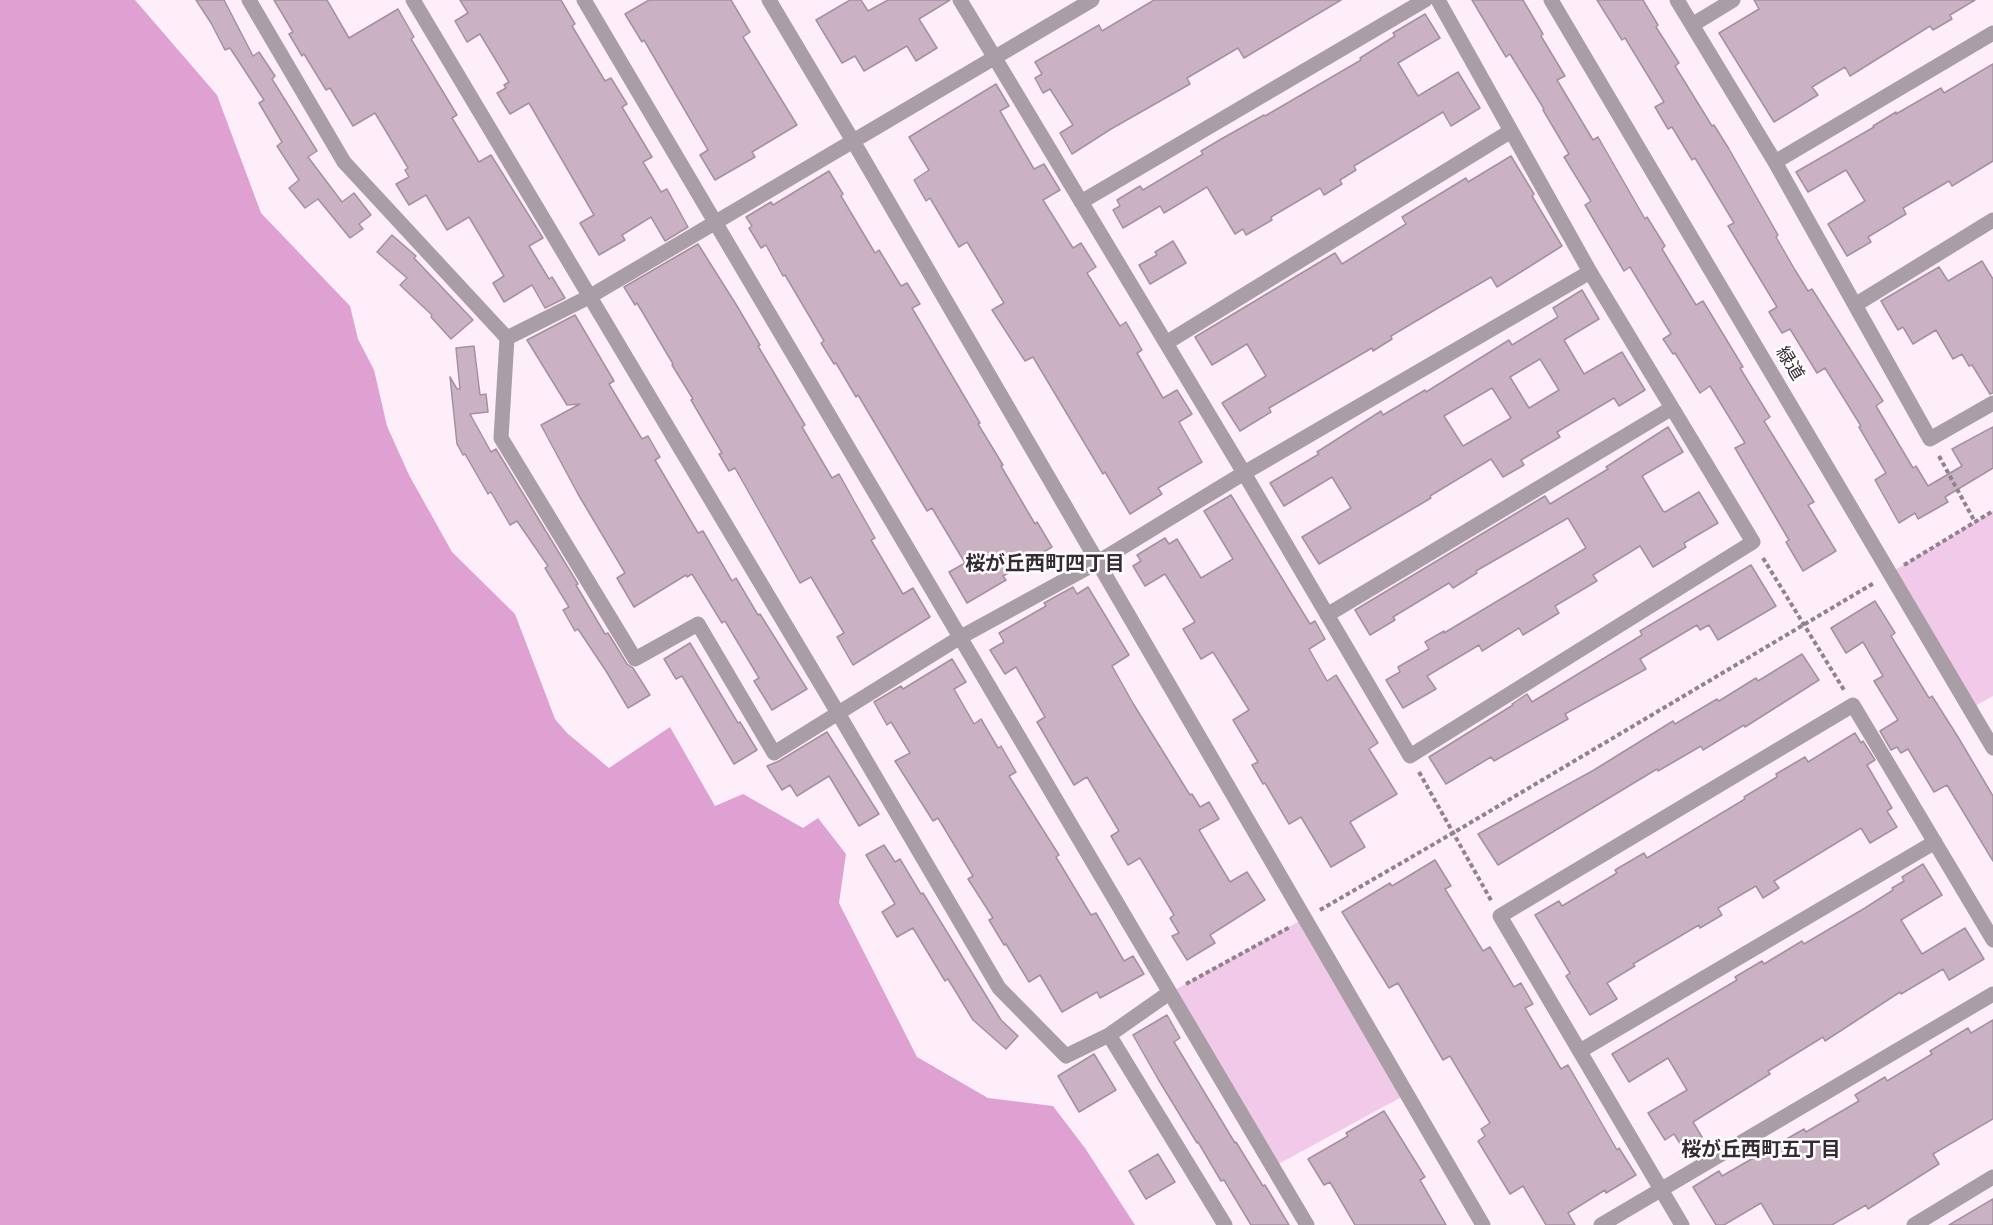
<!DOCTYPE html>
<html>
<head>
<meta charset="utf-8">
<style>
	body { margin:0 }
	canvas { display:block; background:#feeefa }
</style>
</head>
<body>
<canvas width="1993" height="1225"></canvas>
<script>
const g = document.querySelector('canvas').getContext('2d');
g.lineJoin = 'round';
function fillPath(path, color) {
  g.fillStyle = color;
  g.fill(path, 'evenodd');
}
function shape(rows) {
  const path = new Path2D();
  for (const r of rows) {
    path.moveTo(r[0], r[1]);
    for (let i = 2; i < r.length; i += 2) path.lineTo(r[i], r[i + 1]);
  }
  return path;
}
function trace(path, color, width, dash) {
  g.strokeStyle = color;
  g.lineWidth = width;
  g.lineCap = dash ? 'butt' : 'round';
  g.setLineDash(dash || []);
  g.stroke(path);
}
function write(font, color, halo, rows, align = 'center') {
  g.font = font + ' Roboto,"Noto Sans JP",sans-serif';
  g.lineWidth = 5;
  g.setLineDash([]);
  g.textBaseline = 'middle';
  g.strokeStyle = halo;
  g.fillStyle = color;
  for (const [text, x, y, turn = 0] of rows) {
    g.save();
    g.translate(x, y);
    g.rotate((+turn || 0) * Math.PI / 180);
    g.textAlign = isNaN(turn) ? turn : align;
    if (halo) g.strokeText(text, 0, 0);
    g.fillText(text, 0, 0);
    g.restore();
  }
}
const green = shape([
	[1993,511,1993,696,1970,709,1890,573],
	[1305,918,1407,1094,1273,1167,1169,993]
]);
const forest = shape([
	[0,0,135,0,217,95,261,213,350,306,358,339,374,370,387,426,409,475,452,552,515,614,555,719,567,733,609,768,670,727,715,806,743,794,803,828,818,818,846,854,839,903,917,1057,988,1098,1053,1106,1085,1148,1135,1225,0,1225]
]);
const building = shape([
	[196,0,224,0,253,56,259,52,275,76,272,79,317,151,308,157,342,202,354,193,371,215,359,224,363,229,350,238,318,199,305,208,289,188,299,180,277,146,282,142,259,103,264,100,230,48,225,50,211,23,196,0],
	[274,0,327,0,349,38,398,9,414,37,411,39,457,115,452,118,479,162,491,155,543,238,529,246,549,279,552,277,565,298,545,308,532,285,504,302,493,283,504,276,469,217,447,230,426,195,409,205,396,184,409,177,405,170,408,168,375,113,353,126,330,88,326,90,304,54,302,56,289,34,293,32,274,0],
	[460,0,561,0,575,24,572,26,605,81,611,78,627,104,622,107,652,157,643,162,661,192,667,189,688,227,665,241,651,217,622,235,625,240,599,255,580,223,594,215,529,103,510,114,497,93,506,88,504,85,509,82,480,34,467,42,455,21,468,13,460,0],
	[649,0,731,0,750,32,743,37,797,125,752,152,755,157,715,180,700,155,708,150,644,40,642,42,625,14,649,0],
	[850,0,861,0,868,11,888,0,950,0,919,19,937,48,916,61,907,46,864,71,855,56,842,63,816,20,850,0],
	[1154,0,1341,0,1244,58,1238,48,1187,78,1190,84,1111,129,1072,154,1060,133,1073,125,1050,89,1043,93,1035,78,1042,74,1035,62,1099,25,1102,31,1154,0],
	[1472,0,1523,0,1543,34,1541,36,1565,76,1557,80,1593,140,1598,137,1645,219,1647,217,1665,246,1662,249,1696,305,1703,301,1743,367,1740,368,1770,417,1764,421,1814,502,1808,505,1836,551,1803,571,1786,542,1789,540,1735,448,1745,443,1710,386,1700,393,1675,353,1673,354,1663,339,1671,334,1630,267,1624,271,1585,205,1591,201,1564,157,1569,154,1543,110,1544,109,1510,54,1506,57,1472,0],
	[1597,0,1643,0,1658,25,1656,27,1679,63,1675,66,1712,126,1714,125,1729,149,1778,235,1776,237,1795,270,1808,291,1812,289,1883,401,1876,406,1913,468,1916,466,1928,486,1962,466,1952,449,1993,427,1993,468,1945,497,1948,502,1918,519,1915,513,1899,523,1875,480,1886,473,1859,427,1861,426,1825,368,1817,373,1790,329,1782,333,1769,312,1777,307,1728,226,1734,223,1695,158,1692,160,1672,127,1668,129,1655,107,1664,102,1625,38,1622,40,1597,0],
	[1754,0,1975,0,1950,15,1952,19,1933,30,1930,26,1850,76,1845,67,1812,87,1818,95,1774,122,1719,33,1759,9,1754,0],
	[1425,14,1440,38,1398,63,1418,96,1458,72,1480,108,1451,126,1443,112,1354,166,1356,170,1340,180,1342,184,1324,195,1320,188,1271,217,1272,220,1246,235,1243,229,1235,234,1207,187,1164,213,1160,206,1123,228,1113,210,1120,206,1117,200,1140,186,1143,190,1203,154,1201,151,1223,138,1264,115,1265,116,1361,60,1360,58,1395,36,1393,33,1425,14],
	[1993,64,1993,161,1952,186,1949,181,1903,208,1906,214,1868,237,1871,242,1847,256,1828,224,1865,201,1846,170,1808,192,1796,172,1874,127,1873,126,1896,112,1896,114,1941,88,1944,93,1993,64],
	[996,84,1009,106,1000,111,1034,169,1044,164,1060,190,1043,200,1073,248,1081,243,1096,267,1087,273,1120,326,1126,322,1142,350,1137,353,1163,398,1177,390,1192,414,1179,422,1202,462,1158,488,1162,494,1130,514,1105,472,1103,474,1033,357,1025,361,992,310,1004,303,967,242,959,247,930,198,926,201,914,180,929,170,909,137,996,84],
	[1511,156,1534,194,1532,196,1562,246,1497,287,1491,277,1438,308,1391,336,1392,339,1373,351,1372,348,1269,408,1271,412,1240,431,1222,403,1266,376,1247,344,1212,365,1195,337,1335,253,1342,264,1406,224,1402,217,1466,178,1468,182,1511,156],
	[829,171,843,194,841,196,875,253,879,250,901,286,907,283,920,304,912,308,980,423,978,424,1003,465,1001,466,1035,524,1037,522,1052,547,1003,576,1006,580,967,603,949,572,965,563,932,508,927,511,858,395,856,397,836,363,834,364,821,343,824,341,785,275,783,276,766,245,761,248,749,228,752,226,746,217,771,202,773,205,829,171],
	[392,235,416,256,414,258,473,320,451,339,431,317,432,315,400,285,407,278,377,252,392,235],
	[1173,241,1186,263,1150,284,1139,265,1157,255,1155,252,1173,241],
	[698,244,737,306,760,345,758,346,805,425,802,427,832,478,839,474,854,501,875,538,871,540,903,594,913,588,930,617,853,665,837,637,844,633,811,577,800,583,735,468,729,471,719,454,722,453,691,400,693,399,672,365,673,364,637,303,635,305,624,287,698,244],
	[1982,261,1993,279,1993,393,1990,394,1972,365,1969,366,1962,354,1953,359,1936,330,1913,344,1903,327,1898,330,1881,301,1939,267,1948,281,1982,261],
	[1582,290,1599,319,1564,340,1584,374,1622,352,1645,390,1619,406,1614,398,1557,432,1560,437,1521,460,1524,465,1503,477,1491,459,1430,496,1431,498,1319,564,1302,537,1351,508,1332,477,1284,506,1270,483,1319,454,1317,452,1381,411,1383,415,1425,390,1426,392,1509,340,1512,345,1558,317,1553,308,1582,290],
	[1540,359,1559,390,1529,408,1510,377,1540,359],
	[1492,388,1511,418,1463,446,1444,416,1492,388],
	[575,315,614,381,609,384,642,439,648,436,660,457,655,460,698,533,703,531,732,581,736,578,758,615,760,614,807,689,772,710,754,681,759,678,725,621,722,623,692,574,687,577,686,575,634,607,617,578,625,573,578,494,541,425,580,404,567,405,527,340,575,315],
	[474,346,480,395,486,394,488,412,470,414,491,452,496,449,578,584,576,585,605,634,608,633,627,664,633,668,650,695,628,708,606,671,578,629,575,631,563,610,569,607,545,568,548,566,517,521,510,525,491,492,488,494,465,454,463,455,457,444,450,377,457,389,460,389,456,348,474,346],
	[1668,427,1683,452,1642,476,1663,511,1665,512,1699,492,1718,523,1684,543,1686,547,1653,567,1640,546,1593,575,1597,581,1555,606,1559,613,1523,635,1519,628,1482,651,1479,645,1427,676,1436,689,1403,708,1386,680,1400,672,1398,667,1429,649,1425,642,1444,631,1444,633,1586,548,1568,518,1476,571,1477,573,1453,588,1449,583,1393,617,1395,620,1370,635,1355,610,1545,496,1550,504,1608,469,1606,467,1668,427],
	[1231,495,1310,624,1315,621,1325,639,1309,649,1327,681,1336,675,1378,743,1369,749,1397,794,1350,822,1365,847,1331,867,1301,817,1289,824,1265,783,1263,784,1252,765,1258,762,1233,720,1249,710,1213,652,1201,659,1183,629,1195,622,1165,574,1145,586,1133,566,1141,561,1137,555,1165,538,1169,544,1177,539,1201,578,1233,559,1204,511,1231,495],
	[1751,565,1776,606,1718,640,1709,625,1700,630,1697,625,1640,659,1646,669,1565,714,1568,719,1494,761,1491,757,1446,784,1429,757,1513,705,1512,704,1527,694,1532,702,1642,635,1640,631,1751,565],
	[1073,587,1077,594,1088,587,1129,655,1112,666,1134,705,1190,795,1192,794,1200,807,1209,802,1219,819,1199,830,1230,882,1247,872,1265,900,1210,935,1215,943,1187,960,1172,936,1179,933,1170,918,1174,915,1140,858,1128,865,1111,836,1119,831,1087,777,1074,785,1037,722,1045,717,1016,667,1005,674,990,650,1004,642,999,633,1046,606,1044,603,1073,587],
	[1875,601,1895,633,1891,636,1929,698,1932,696,1958,737,1993,796,1993,861,1947,785,1934,792,1908,749,1901,753,1897,747,1891,750,1880,731,1898,720,1874,681,1883,676,1863,642,1846,653,1831,628,1875,601],
	[690,643,738,723,740,722,757,750,734,764,682,676,676,679,664,659,690,643],
	[1802,654,1819,680,1745,727,1744,725,1703,750,1701,746,1658,771,1657,769,1498,865,1478,834,1594,770,1673,721,1675,724,1717,699,1719,701,1756,678,1758,681,1802,654],
	[952,659,966,682,954,689,974,724,981,719,998,748,1001,746,1016,772,1009,776,1059,855,1056,857,1091,915,1096,913,1124,961,1133,956,1144,974,1100,998,1097,992,1062,1012,1040,975,1029,982,1006,944,1004,945,989,920,993,918,968,879,973,876,938,818,933,821,895,761,910,753,891,722,887,725,874,702,901,686,903,689,952,659],
	[827,732,879,814,859,826,829,776,797,796,790,785,782,790,767,766,779,761,827,732],
	[1855,733,1861,743,1863,741,1875,760,1867,765,1892,808,1887,811,1897,827,1870,843,1861,828,1774,881,1779,888,1763,898,1756,886,1718,908,1722,915,1700,928,1699,925,1633,964,1635,966,1607,983,1617,999,1590,1015,1566,976,1570,973,1535,915,1559,901,1562,906,1617,873,1615,870,1644,853,1647,858,1745,799,1744,797,1777,777,1776,774,1805,757,1808,762,1855,733],
	[884,845,895,862,900,859,921,894,923,893,1001,1020,1018,1036,1006,1049,973,1020,948,979,945,981,913,928,897,937,882,912,895,904,866,855,884,845],
	[1435,860,1451,886,1445,889,1483,951,1490,947,1514,987,1521,983,1533,1004,1525,1008,1561,1069,1568,1065,1617,1150,1619,1148,1636,1175,1606,1193,1605,1190,1568,1213,1575,1225,1546,1225,1523,1186,1510,1194,1478,1141,1485,1136,1481,1129,1490,1123,1450,1056,1443,1060,1398,983,1389,988,1342,912,1390,883,1392,886,1435,860],
	[1923,864,1942,895,1901,920,1922,954,1965,928,1984,959,1949,980,1943,969,1901,994,1900,992,1825,1041,1823,1037,1768,1071,1770,1074,1693,1122,1702,1137,1683,1148,1674,1134,1665,1140,1648,1113,1687,1090,1668,1058,1629,1082,1612,1054,1737,980,1735,977,1762,961,1764,964,1802,941,1804,944,1865,908,1893,890,1892,888,1904,881,1902,877,1923,864],
	[1167,1015,1180,1038,1174,1042,1235,1143,1236,1142,1263,1186,1265,1185,1289,1225,1251,1225,1224,1180,1221,1181,1198,1142,1197,1143,1158,1079,1133,1035,1167,1015],
	[1993,1020,1993,1119,1933,1154,1939,1164,1868,1209,1866,1205,1832,1225,1774,1225,1761,1203,1724,1225,1716,1225,1693,1187,1719,1171,1722,1176,1804,1129,1806,1132,1859,1101,1855,1095,1885,1077,1887,1081,1932,1054,1930,1051,1968,1028,1971,1033,1993,1020],
	[1094,1054,1116,1090,1079,1112,1058,1076,1094,1054],
	[1384,1111,1425,1177,1420,1180,1446,1225,1355,1225,1330,1182,1324,1185,1308,1159,1348,1136,1346,1133,1384,1111],
	[1158,1154,1175,1182,1146,1199,1129,1171,1158,1154],
	[1993,1199,1993,1225,1949,1225,1993,1199]
]);
const path = shape([
	[1939,456,1975,522],
	[1763,558,1844,690],
	[1904,565,1993,511],
	[1419,772,1492,902],
	[1320,910,1453,833,1874,583],
	[1186,984,1290,927]
]);
const minor = shape([
	[249,0,344,162,507,338,501,438,635,659,698,624,774,753,959,638,1098,562,1244,473,1590,272],
	[413,0,838,713,999,988,1066,1056,1109,1035,1169,993],
	[584,0,1307,1225],
	[769,0,853,141,1483,1225],
	[960,0,1244,473,1410,756,1753,542,1590,272,1438,0],
	[1551,0,1993,748],
	[1677,0,1775,162,1993,33],
	[1692,25,1733,0],
	[1775,162,1930,439,1993,403],
	[1081,202,1425,0],
	[1855,305,1993,220],
	[507,338,589,297,1092,0],
	[1166,343,1511,131],
	[1327,615,1672,408],
	[1109,1035,1225,1225],
	[1580,1051,1935,842],
	[1601,1225,1993,994],
	[1682,1225,1500,916,1853,705,1993,940],
	[1914,1225,1993,1177]
]);
const streetNames = [
	["緑道",1789,364,59]
];
const neighbourhoodNames = [
	["桜が丘西町四丁目",1045,565],
	["桜が丘西町五丁目",1761,1151]
];
fillPath(green, '#f2cae9');
fillPath(forest, '#dfa1d1');
fillPath(building, '#cab1c4');
trace(building, '#a78fa1', 1.5);
trace(path, '#90838d', 4, [4.5, 3]);
trace(minor, '#a99ea6', 15);
write('18px', '#352b33', '#fff', streetNames);
write('bold 20px', '#352b33', '#fff', neighbourhoodNames);
</script>
</body>
</html>
